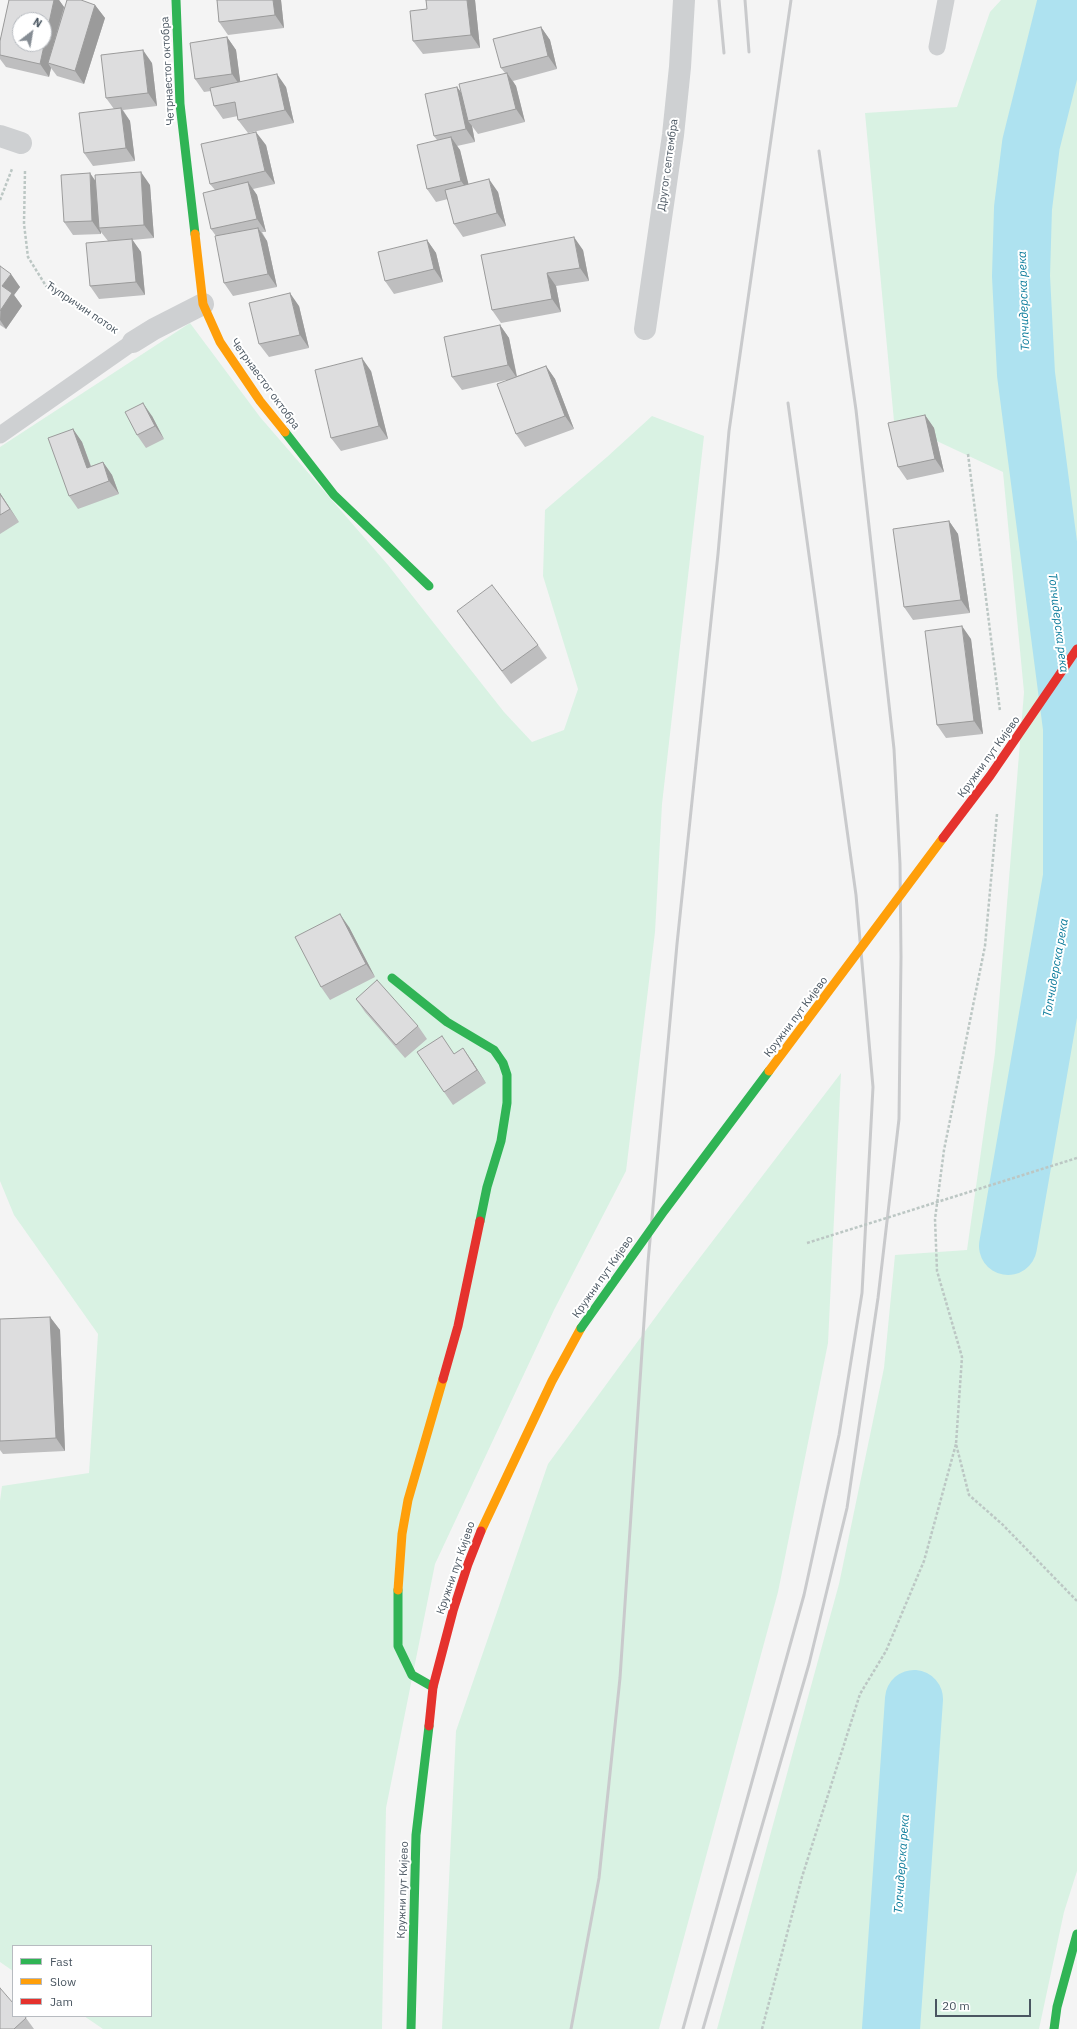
<!DOCTYPE html>
<html>
<head>
<meta charset="utf-8">
<style>
	body { margin:0 }
	#map { position:relative; width:1077px; height:2029px; overflow:hidden; background:#f4f4f4; font-family:"IBM Plex Sans",sans-serif }
	canvas { display:block }
	.legend { position:absolute; left:12px; top:1945px; width:140px; height:72px; box-sizing:border-box; background:#fff; border:1px solid #b7bbc0; margin:0; padding:5px 7px; list-style:none; font-size:12px; color:#4a5661 }
	.legend li { display:flex; align-items:center; gap:8px; height:20px }
	.legend b { width:20px; border:1px solid #b7bbc0 }
	.north { position:absolute; left:12px; top:12px; width:40px; height:40px; box-sizing:border-box; background:#fff; border:1px solid #b7bbc0; border-radius:50%; rotate:31deg; font-size:11px; font-weight:700; line-height:16px; text-align:center; color:#4a5661 }
	.north::after { content:''; display:block; margin:auto; width:14px; height:18px; background:#868d94; clip-path:polygon(50% 0,100% 100%,50% 72%,0 100%) }
	.scale { position:absolute; left:935px; top:1999px; width:96px; height:18px; box-sizing:border-box; border:2px solid #4a5661; border-top:0; padding-left:5px; font-size:12px; line-height:14px; white-space:nowrap; color:#4a5661; -webkit-text-stroke:3px #fff; paint-order:stroke }
</style>
</head>
<body>
<div id="map">
<canvas width="1077" height="2029"></canvas>
<ul class="legend">
<li><b style="height:5px;background:#30b455"></b>Fast</li>
<li><b style="height:5px;background:#ff9f0a"></b>Slow</li>
<li><b style="height:5px;background:#e5322d"></b>Jam</li>
</ul>
<div class="north">N</div>
<div class="scale">20 m</div>
</div>
<script>
const g = document.querySelector('canvas').getContext('2d');
g.lineJoin = 'round';
function fillPath(path, color) {
  g.fillStyle = color;
  g.fill(path, 'evenodd');
}
function shape(rows) {
  const path = new Path2D();
  for (const r of rows) {
    path.moveTo(r[0], r[1]);
    for (let i = 2; i < r.length; i += 2) path.lineTo(r[i], r[i + 1]);
  }
  return path;
}
function trace(path, color, width, dash) {
  g.strokeStyle = color;
  g.lineWidth = width;
  g.lineCap = dash ? 'butt' : 'round';
  g.setLineDash(dash || []);
  g.stroke(path);
}
function write(font, color, halo, rows, align = 'center') {
  g.font = font + ' "IBM Plex Sans",sans-serif';
  g.lineWidth = 4;
  g.setLineDash([]);
  g.textBaseline = 'middle';
  g.strokeStyle = halo;
  g.fillStyle = color;
  for (const [text, x, y, turn = 0] of rows) {
    g.save();
    g.translate(x, y);
    g.rotate((+turn || 0) * Math.PI / 180);
    g.textAlign = isNaN(turn) ? turn : align;
    if (halo) g.strokeText(text, 0, 0);
    g.fillText(text, 0, 0);
    g.restore();
  }
}
const green = shape([
	[1001,0,1077,0,1077,1871,1064,1912,1039,2029,717,2029,839,1584,884,1368,895,1255,967,1250,995,1053,1024,692,1003,472,894,421,865,113,957,107,990,12],
	[190,323,260,417,388,565,504,712,532,742,564,730,578,689,543,576,545,510,607,457,652,416,704,436,662,804,655,932,626,1171,554,1310,435,1564,386,1808,382,2029,103,2029,84,2016,151,2016,151,1946,13,1946,13,1971,0,1962,0,1501,2,1486,89,1473,98,1334,14,1215,0,1181,0,447],
	[841,1073,828,1343,778,1592,659,2029,442,2029,456,1731,548,1464,679,1285]
]);
const river = shape([
	[1008,1246,1072,877,1072,728,1026,374,1021,276,1023,208,1031,144,1067,0],
	[891,2029,914,1699]
]);
const path = shape([
	[25,171,24,224,28,257,46,286,110,328],
	[0,200,12,169],
	[968,454,1000,711],
	[997,814,985,946,944,1150,935,1219,937,1271,962,1357,956,1444,969,1495,1002,1524,1077,1601],
	[762,2029,802,1877,860,1694,886,1651,924,1561,956,1444]
]);
const lane = shape([
	[937,47,946,0],
	[0,435,133,342]
]);
const street = shape([
	[0,136,21,143],
	[645,329,673,135,680,67,684,0],
	[133,342,154,329,203,304]
]);
const fast = shape([
	[176,0,180,104,195,234],
	[285,432,334,495,429,586],
	[392,978,447,1022,494,1050,503,1063,507,1075,507,1103,501,1141,487,1187,480,1221],
	[398,1590,398,1646,412,1675,433,1687],
	[411,2029,416,1835,429,1726],
	[1054,2029,1057,2007,1077,1934]
]);
const slow = shape([
	[195,234,203,304,220,342,260,401,285,432],
	[481,1531,552,1381,581,1328],
	[398,1590,402,1534,408,1500,443,1379]
]);
const jam = shape([
	[443,1379,458,1326,480,1221],
	[429,1726,433,1687,453,1611,468,1564,481,1531]
]);
const rail = shape([
	[719,0,724,53],
	[745,0,749,52],
	[571,2029,599,1878,620,1678,648,1262,677,944,718,554,729,431,791,0],
	[683,2029,804,1595,839,1435,862,1293,873,1087,856,895,788,403],
	[703,2029,809,1664,847,1508,878,1298,899,1119,901,957,900,864,894,749,856,410,819,151]
]);
const pathBridge = shape([
	[807,1243,1077,1158]
]);
const fastBridge = shape([
	[581,1328,664,1211,769,1071]
]);
const slowBridge = shape([
	[769,1071,943,838]
]);
const jamBridge = shape([
	[943,838,990,776,1077,649]
]);
const wall = shape([
	[9,0,59,0,64,7,95,5,105,18,84,84,57,76,51,68,49,77,6,67,0,59,0,41],
	[217,0,281,0,284,28,228,35,219,22],
	[426,0,475,0,480,48,423,54,413,41,427,9],
	[541,27,550,40,557,69,513,81,516,86,525,122,478,134,472,126,475,142,457,146,460,150,468,184,498,192,506,226,463,237,454,224,448,199,436,202,427,189,437,140,434,136,457,87,461,93,505,73,501,68],
	[227,37,236,50,240,82,286,87,294,123,248,133,238,120,238,116,223,119,214,106,211,91,204,92,195,79],
	[152,63,157,106,123,110,130,121,135,161,93,166,84,153,114,109,106,98],
	[266,145,275,184,253,189,257,195,266,232,262,232,267,241,277,287,233,296,224,283,216,236,211,229,215,190,210,184],
	[96,181,150,185,154,238,132,240,141,252,145,295,99,299,90,286,108,241,101,232,101,234,73,235,64,222],
	[427,240,436,253,443,282,394,294,385,281],
	[583,250,589,281,556,286,561,312,501,323,492,310,481,255],
	[0,266,20,287,14,295,22,306,6,329,0,325],
	[299,306,309,348,269,357,259,344],
	[500,325,509,338,517,376,546,366,555,379,574,429,525,447,516,434,506,380,462,390,452,377],
	[371,371,388,439,341,451,331,438],
	[925,415,934,428,944,472,907,480,898,467],
	[152,416,164,439,146,448,137,435],
	[73,429,82,442,91,466,103,462,112,475,119,494,78,509,69,496],
	[0,493,19,522,0,534],
	[949,521,958,534,970,613,913,620,904,607],
	[457,611,538,645,547,658,511,684,466,624],
	[971,639,983,734,946,738,937,725],
	[349,927,375,977,330,1000,321,987],
	[356,999,418,1026,427,1039,405,1058,365,1012],
	[454,1054,472,1061,486,1083,453,1105,444,1092],
	[50,1317,60,1330,65,1451,3,1454,0,1450,0,1319],
	[26,2018,34,2029,0,2029]
]);
const shadedWall = shape([
	[54,0,59,0,64,7,48,63,51,68,49,77,40,64],
	[273,0,281,0,284,28,275,15],
	[467,0,475,0,480,48,471,35],
	[95,5,105,18,84,84,75,71],
	[541,27,550,40,557,69,548,56],
	[227,37,236,50,241,87,232,74],
	[143,50,152,63,157,106,148,93],
	[507,73,516,86,525,122,516,109],
	[277,74,286,87,294,123,285,110],
	[457,87,467,100,468,121,472,126,475,142,466,129],
	[121,108,130,121,135,161,126,148],
	[256,132,266,145,275,184,265,171],
	[451,137,460,150,471,194,461,181],
	[141,172,150,185,154,238,144,225],
	[90,173,99,186,99,228,101,232,101,234,92,221],
	[489,179,498,192,506,226,497,213],
	[248,182,257,195,266,232,257,219],
	[258,228,267,241,277,287,268,274],
	[574,237,583,250,589,281,580,268],
	[132,239,141,252,145,295,136,282],
	[427,240,436,253,443,282,434,269],
	[547,273,556,286,561,312,552,299],
	[11,274,20,287,14,295,22,306,6,329,0,320,2,286],
	[290,293,299,306,309,348,300,335],
	[500,325,509,338,517,378,508,365],
	[362,358,371,371,388,439,379,426],
	[546,366,555,379,574,429,565,416],
	[143,403,152,416,164,439,155,426],
	[925,415,934,428,944,472,935,459],
	[73,429,82,442,96,481,87,468],
	[103,462,112,475,119,494,109,481],
	[0,493,19,522,10,509,0,494],
	[949,521,958,534,970,613,961,600],
	[962,626,971,639,983,734,974,721],
	[340,914,349,927,375,977,366,964],
	[463,1048,472,1061,486,1083,477,1070],
	[50,1317,60,1330,65,1451,56,1438]
]);
const building = shape([
	[9,0,54,0,40,64,0,55,0,41,9,0],
	[20,20,44,20,44,44,20,44,20,20],
	[67,0,81,0,95,5,75,71,48,63,67,0],
	[217,0,273,0,275,15,219,22,217,0],
	[426,0,467,0,471,35,413,41,410,11,427,9,426,0],
	[541,27,548,56,501,68,493,39,541,27],
	[227,37,232,74,195,79,190,43,227,37],
	[143,50,148,93,106,98,101,55,143,50],
	[507,73,516,109,468,121,459,84,507,73],
	[277,74,285,110,238,120,235,102,214,106,210,88,277,74],
	[457,87,466,129,434,136,425,94,457,87],
	[121,108,126,148,84,153,79,113,121,108],
	[256,132,265,171,210,184,201,144,256,132],
	[451,137,461,181,427,189,417,145,451,137],
	[141,172,144,225,99,228,95,175,141,172],
	[90,173,92,221,64,222,61,175,90,173],
	[489,179,497,213,454,224,445,190,489,179],
	[248,182,257,219,211,229,203,193,248,182],
	[258,228,268,274,224,283,215,236,258,228],
	[574,237,580,268,547,273,552,299,492,310,481,255,574,237],
	[132,239,136,282,90,286,86,243,132,239],
	[427,240,434,269,385,281,378,252,427,240],
	[0,266,11,274,2,286,12,293,0,311,0,266],
	[290,293,300,335,259,344,249,303,290,293],
	[500,325,508,365,452,377,444,337,500,325],
	[362,358,379,426,331,438,315,370,362,358],
	[546,366,565,416,516,434,497,384,546,366],
	[143,403,155,426,137,435,125,412,143,403],
	[925,415,935,459,898,467,888,423,925,415],
	[73,429,87,468,103,462,109,481,69,496,48,438,73,429],
	[0,494,10,509,0,515,0,494],
	[949,521,961,600,904,607,893,529,949,521],
	[492,585,538,645,502,671,457,611,492,585],
	[962,626,974,721,937,725,925,631,962,626],
	[340,914,366,964,321,987,295,937,340,914],
	[377,980,418,1026,396,1045,356,999,377,980],
	[442,1036,454,1054,463,1048,477,1070,444,1092,417,1052,442,1036],
	[50,1317,56,1438,0,1441,0,1319,50,1317],
	[0,1988,13,2003,13,2016,25,2016,26,2018,14,2029,0,2029,0,1988]
]);
const streetNames = [
	["Четрнаестог октобра",168,71,-93],
	["Другог септембра",668,165,-82],
	["Ћупричин поток",82,308,34],
	["Четрнаестог октобра",265,384,54],
	["Кружни пут Кијево",989,757,-54],
	["Кружни пут Кијево",796,1017,-53],
	["Кружни пут Кијево",603,1277,-55],
	["Кружни пут Кијево",456,1568,-71],
	["Кружни пут Кијево",403,1890,-88]
];
const waterNames = [
	["Топчидерска река",1024,301,-92],
	["Топчидерска река",1058,623,83],
	["Топчидерска река",1056,968,-80],
	["Топчидерска река",902,1864,-86]
];
fillPath(green, '#d9f2e3');
trace(river, '#aee2f0', 58);
trace(path, '#bcc7c4', 2.5, [3, 2]);
trace(lane, '#ced0d2', 17);
trace(street, '#ced0d2', 22);
trace(fast, '#30b455', 9);
trace(slow, '#ff9f0a', 9);
trace(jam, '#e5322d', 9);
trace(rail, '#c9cacc', 3);
trace(pathBridge, '#bcc7c4', 2.5, [3, 2]);
trace(fastBridge, '#30b455', 9);
trace(slowBridge, '#ff9f0a', 9);
trace(jamBridge, '#e5322d', 9);
fillPath(wall, '#bebebf');
fillPath(shadedWall, '#9b9b9b');
fillPath(building, '#ddddde');
trace(building, '#9b9b9b', 1);
write('11px', '#4a5661', '#fff', streetNames);
write('italic 12px', '#0c7c9b', '#fff', waterNames);
</script>
</body>
</html>
